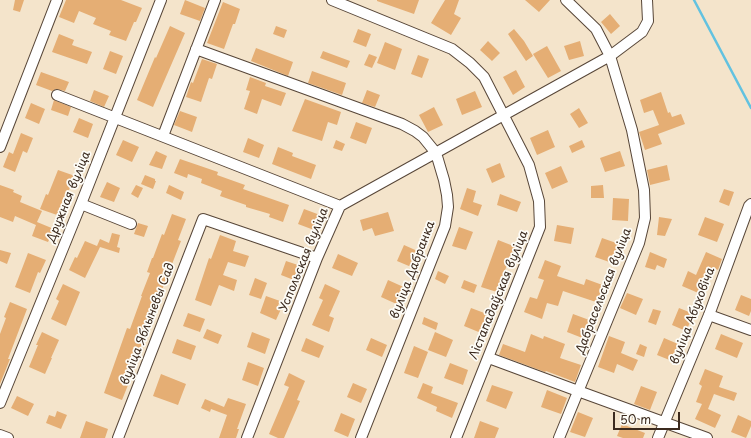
<!DOCTYPE html>
<html>
<head>
<meta charset="utf-8">
<style>
	body { margin:0 }
	#map { position:relative; width:751px; height:438px; overflow:hidden; background:#f4e4cb; font-family:"Playpen Sans",sans-serif }
	canvas { display:block }
	.scale { position:absolute; left:613px; top:412px; width:67px; height:18px; box-sizing:border-box; border:2px solid #3b2a1e; border-top:0; padding-left:5px; font-size:12px; line-height:14px; white-space:nowrap; color:#3b2a1e; -webkit-text-stroke:3px #fdfcf7; paint-order:stroke }
</style>
</head>
<body>
<div id="map">
<canvas width="751" height="438"></canvas>
<div class="scale">50 m</div>
</div>
<script>
const g = document.querySelector('canvas').getContext('2d');
g.lineJoin = 'round';
function shape(rows) {
  const path = new Path2D();
  for (const r of rows) {
    path.moveTo(r[0], r[1]);
    for (let i = 2; i < r.length; i += 2) path.lineTo(r[i], r[i + 1]);
  }
  return path;
}
function trace(path, color, width, dash) {
  g.strokeStyle = color;
  g.lineWidth = width;
  g.lineCap = dash ? 'butt' : 'round';
  g.setLineDash(dash || []);
  g.stroke(path);
}
function fillPath(path, color) {
  g.fillStyle = color;
  g.fill(path, 'evenodd');
}
function write(font, color, halo, rows, align = 'center') {
  g.font = font + ' "Playpen Sans",sans-serif';
  g.lineWidth = 3.5;
  g.setLineDash([]);
  g.textBaseline = 'middle';
  g.strokeStyle = halo;
  g.fillStyle = color;
  for (const [text, x, y, turn = 0] of rows) {
    g.save();
    g.translate(x, y);
    g.rotate((+turn || 0) * Math.PI / 180);
    g.textAlign = isNaN(turn) ? turn : align;
    if (halo) g.strokeText(text, 0, 0);
    g.fillText(text, 0, 0);
    g.restore();
  }
}
const stream = shape([
	[694,0,751,108]
]);
const building = shape([
	[15,0,24,0,20,12,13,10],
	[66,0,121,0,142,8,136,22,134,22,126,41,109,35,111,31,93,24,96,18,79,11,74,23,59,17],
	[185,0,205,8,200,21,180,14],
	[377,0,419,0,414,14,377,1],
	[445,0,459,0,454,14,461,18,451,35,431,23],
	[525,0,550,0,539,12],
	[223,2,240,9,235,24,233,24,224,49,207,43],
	[610,14,620,26,611,34,601,22],
	[170,26,185,33,159,93,153,107,137,100,155,57,156,58],
	[276,26,287,30,284,38,273,34],
	[358,29,371,34,366,47,353,42],
	[514,29,524,41,533,56,526,61,508,34],
	[59,34,74,40,72,45,92,52,87,64,52,52],
	[488,41,500,53,492,61,480,50],
	[580,41,584,56,569,60,564,46],
	[385,42,402,49,395,70,377,63],
	[547,46,561,71,548,78,533,54],
	[256,48,293,62,288,76,251,61],
	[110,51,123,56,116,74,103,69],
	[323,51,350,61,347,68,320,58],
	[369,54,377,57,372,68,364,65],
	[418,55,429,59,422,78,411,74],
	[202,59,217,64,212,79,209,78,201,102,186,97,191,82,193,83],
	[516,70,525,87,513,95,503,77],
	[312,71,346,83,342,95,308,83],
	[41,72,69,82,65,91,56,89,52,91,36,85],
	[250,77,266,83,265,86,286,93,281,106,262,99,257,114,244,109,250,91,246,90],
	[94,90,109,96,104,107,90,101],
	[367,90,380,95,375,107,362,103],
	[475,91,482,107,462,115,456,99],
	[661,92,668,113,670,112,672,117,681,114,685,124,658,134,662,144,645,150,639,132,659,125,653,110,644,113,640,100],
	[305,99,341,112,337,125,328,122,322,141,292,131],
	[54,100,71,107,68,116,51,110],
	[31,103,45,109,39,124,25,118],
	[434,107,443,125,428,132,419,115],
	[579,108,588,123,579,128,570,114],
	[180,111,197,117,192,132,174,125],
	[79,118,93,124,88,138,73,132],
	[356,122,372,128,366,144,350,138],
	[548,130,555,147,537,155,530,138],
	[21,133,33,138,27,153,23,151,15,172,3,167,9,152,13,154],
	[248,138,264,145,259,158,243,152],
	[123,140,139,147,132,162,116,155],
	[336,140,345,144,342,151,333,148],
	[582,140,585,147,572,153,569,146],
	[278,147,293,153,292,156,316,165,311,179,272,164],
	[156,151,167,156,162,169,149,165],
	[620,151,625,166,605,172,600,158],
	[180,159,218,172,217,175,245,185,243,189,289,205,283,222,269,217,270,214,246,207,246,205,220,196,222,191,201,183,202,179,188,174,187,178,174,173],
	[500,163,505,177,492,183,486,169],
	[667,165,670,180,650,185,647,170],
	[561,166,568,182,552,189,545,173],
	[58,170,75,176,69,190,67,190,57,215,40,209,46,194,48,195],
	[145,175,155,179,155,181,156,181,153,189,141,184],
	[107,182,120,188,114,202,100,197],
	[0,185,14,190,13,192,22,196,20,202,42,211,37,222,54,229,48,242,32,236,36,225,15,216,13,222,0,217],
	[136,185,143,188,138,198,131,194],
	[169,185,184,192,181,200,166,193],
	[603,185,604,198,591,198,591,186],
	[467,188,476,191,473,202,482,205,478,216,460,209],
	[724,189,734,192,729,206,719,202],
	[500,194,521,202,517,212,497,205],
	[613,198,629,199,628,221,612,220],
	[304,209,320,215,314,230,298,224],
	[388,212,394,231,375,236,372,228,363,231,360,220],
	[172,214,186,219,178,240,181,241,153,313,154,313,136,359,138,360,122,400,104,393,127,328,130,329,142,296,141,296,150,273,147,272,152,258,153,258,162,234,164,235],
	[659,217,672,219,665,236,657,235],
	[705,217,724,224,717,242,698,235],
	[138,223,148,226,144,237,134,234],
	[557,225,574,228,571,244,554,241],
	[459,227,473,232,466,250,452,246],
	[112,233,120,235,117,247,120,248,119,253,100,247,85,278,69,270,75,257,77,258,85,241,97,246,100,239,109,243],
	[220,235,236,241,233,251,249,256,245,267,228,262,223,275,237,280,234,291,219,285,211,306,195,300,209,258,211,259],
	[602,238,622,245,615,264,595,257],
	[498,240,516,247,509,266,507,265,497,292,481,287],
	[404,245,422,253,416,269,397,261],
	[0,250,11,253,7,264,0,261],
	[650,252,667,259,664,268,657,265,655,270,645,267],
	[706,252,722,259,718,270,714,268,703,295,682,286,688,271,696,275],
	[28,253,46,260,40,273,38,272,30,293,15,287],
	[338,254,358,263,352,276,332,268],
	[545,260,561,266,557,276,584,285,586,279,608,287,602,304,563,291,558,306,547,303,542,319,524,312,530,297,537,299,544,280,538,278],
	[286,261,304,267,299,282,281,275],
	[438,271,449,276,445,284,435,279],
	[255,278,267,283,261,299,249,295],
	[388,280,408,289,401,306,381,297],
	[464,280,477,285,474,293,461,288],
	[63,284,80,292,66,326,51,319,59,301,56,299],
	[325,284,340,291,329,316,334,318,329,332,312,325,323,300,319,298],
	[627,293,643,299,636,315,620,308],
	[741,295,751,299,751,311,749,316,735,310],
	[266,296,280,301,277,308,281,309,276,320,260,313],
	[10,302,27,309,8,359,10,359,0,384,0,334,6,318,4,317],
	[471,308,487,314,481,333,464,326],
	[679,308,694,314,686,331,672,325],
	[653,309,661,311,656,325,648,322],
	[188,313,205,319,200,332,183,326],
	[573,314,592,321,585,339,567,332],
	[424,317,438,323,436,330,422,324],
	[207,329,222,335,218,344,203,338],
	[42,332,59,340,51,358,52,358,45,374,29,367,38,345,36,345],
	[252,332,270,339,265,354,247,347],
	[435,332,453,340,446,357,428,350],
	[531,334,543,339,544,336,565,344,560,358,581,365,575,382,546,371,545,372,499,355,503,344,525,352],
	[721,334,743,343,737,358,715,349],
	[609,336,625,342,621,353,638,360,633,371,617,364,614,373,598,367],
	[306,338,324,346,319,358,301,351],
	[371,338,387,345,382,357,366,350],
	[664,338,678,344,672,361,657,355],
	[177,339,196,346,191,360,172,353],
	[640,344,647,347,644,357,636,354],
	[414,346,428,352,418,378,404,373],
	[248,362,264,368,258,386,242,380],
	[450,363,468,370,463,385,444,378],
	[705,369,723,376,719,387,737,393,734,401,714,394,708,409,721,415,715,428,695,419,702,404,696,402,702,386,699,384],
	[289,373,305,381,297,400,300,401,284,438,278,438,269,434,289,387,284,385],
	[161,374,186,384,178,405,153,396],
	[353,383,367,389,361,403,347,397],
	[423,383,433,387,431,393,458,403,452,418,436,411,437,407,417,398],
	[492,385,513,392,506,409,486,401],
	[641,386,657,392,650,410,634,404],
	[547,390,567,398,561,414,541,407],
	[17,396,34,404,28,416,11,408],
	[228,398,246,404,237,429,239,429,236,438,219,438,227,415,211,409,210,412,201,408,205,399,224,407],
	[57,411,67,415,61,429,46,423,49,415,55,417],
	[578,412,593,418,585,437,570,432],
	[341,413,355,419,348,437,334,431],
	[738,415,751,421,751,426,746,438,731,432],
	[86,421,108,429,105,438,80,438],
	[480,421,499,428,495,438,474,438],
	[622,424,645,433,643,438,623,438,617,436]
]);
const minor = shape([
	[332,0,452,49,470,63,484,77,529,165,539,201,540,227,456,438],
	[196,49,402,124,415,131,423,137,436,153,444,180,447,195,448,207,445,226,361,438],
	[57,95,340,206,317,258,247,438],
	[163,136,215,0],
	[0,147,57,0],
	[81,204,131,224],
	[340,206,610,56,642,32,648,21,647,0],
	[709,315,751,330],
	[489,358,578,391,707,438],
	[0,403,81,204,161,0],
	[0,435,8,438],
	[118,438,203,219,317,258],
	[559,438,639,243,645,218,644,190,632,130,610,56,596,29,566,0],
	[658,438,709,315,749,206,751,204]
]);
const streetNames = [
	["Дружная вуліца",69,197,-68],
	["Успольская вуліца",304,260,-68],
	["вуліца Дабранка",413,270,-69],
	["Дабрасельская вуліца",604,291,-69],
	["Лістападаўская вуліца",499,295,-68],
	["вуліца Абуховіча",693,316,-69],
	["вуліца Яблыневы Сад",148,324,-69]
];
trace(stream, '#62c2e0', 2.5);
fillPath(building, '#e5ae74');
trace(minor, '#574638', 12);
trace(minor, '#fff', 10);
write('12px', '#3b2a1e', '#fdfcf7', streetNames);
</script>
</body>
</html>
